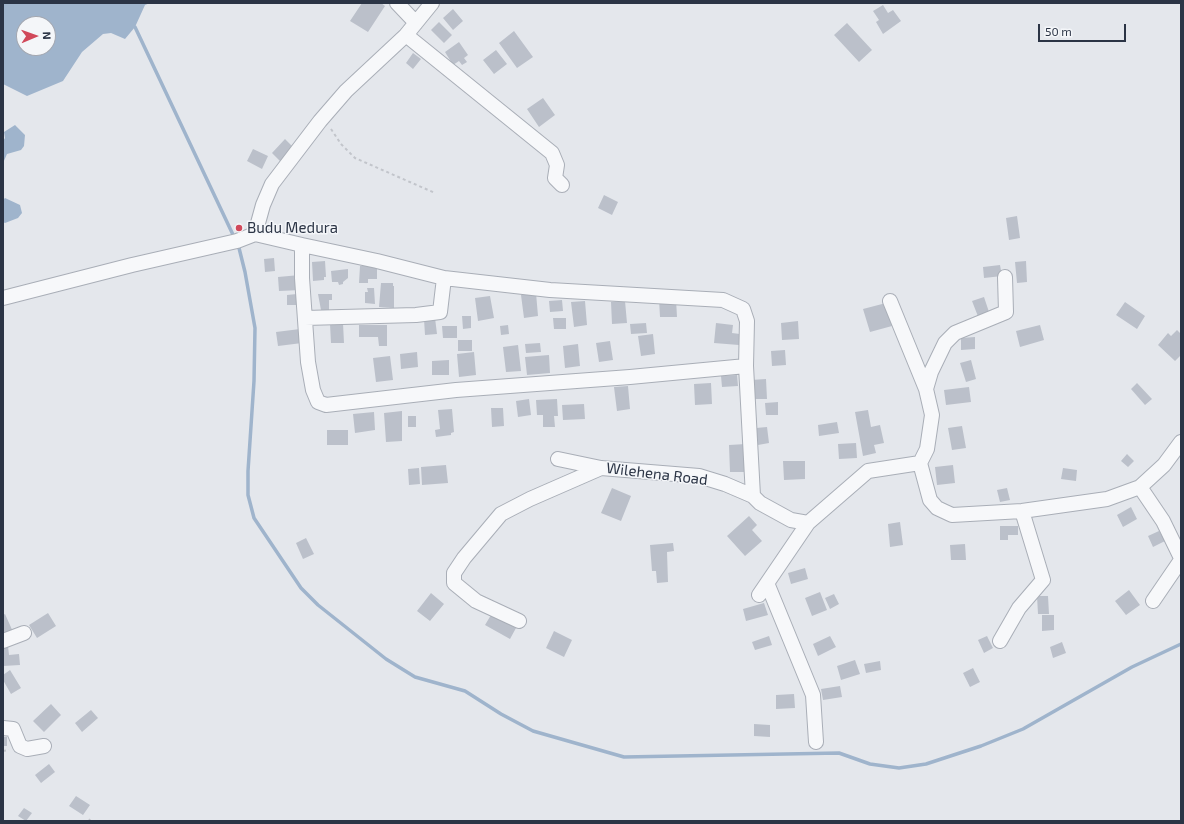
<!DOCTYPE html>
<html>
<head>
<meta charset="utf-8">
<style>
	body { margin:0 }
	#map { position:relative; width:1184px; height:824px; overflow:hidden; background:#e4e7ec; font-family:"Exo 2",sans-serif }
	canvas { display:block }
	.frame { position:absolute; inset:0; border:4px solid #2b3445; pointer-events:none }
	.north { position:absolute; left:16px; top:16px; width:40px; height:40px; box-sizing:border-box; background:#f4f6f9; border:1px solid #a4a8b1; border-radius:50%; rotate:88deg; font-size:11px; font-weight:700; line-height:16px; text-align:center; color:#2b3445 }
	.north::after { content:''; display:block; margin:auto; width:14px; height:18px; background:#d1495b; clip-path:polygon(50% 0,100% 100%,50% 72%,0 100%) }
	.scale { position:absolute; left:1038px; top:24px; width:88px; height:18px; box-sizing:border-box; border:2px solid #2b3445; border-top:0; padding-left:5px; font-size:12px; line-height:14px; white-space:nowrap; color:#2b3445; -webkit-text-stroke:3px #f4f6f9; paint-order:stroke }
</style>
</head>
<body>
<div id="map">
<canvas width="1184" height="824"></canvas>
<div class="frame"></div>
<div class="north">N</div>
<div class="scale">50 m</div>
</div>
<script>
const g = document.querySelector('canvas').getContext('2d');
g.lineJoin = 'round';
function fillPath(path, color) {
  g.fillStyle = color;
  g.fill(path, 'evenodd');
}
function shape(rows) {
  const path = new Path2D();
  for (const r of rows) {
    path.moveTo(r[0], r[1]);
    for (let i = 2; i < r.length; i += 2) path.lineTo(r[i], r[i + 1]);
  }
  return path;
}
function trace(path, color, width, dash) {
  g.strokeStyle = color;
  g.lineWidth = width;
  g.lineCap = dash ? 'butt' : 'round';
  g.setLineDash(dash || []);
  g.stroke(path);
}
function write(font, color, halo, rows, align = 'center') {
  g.font = font + ' "Exo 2",sans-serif';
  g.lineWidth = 3;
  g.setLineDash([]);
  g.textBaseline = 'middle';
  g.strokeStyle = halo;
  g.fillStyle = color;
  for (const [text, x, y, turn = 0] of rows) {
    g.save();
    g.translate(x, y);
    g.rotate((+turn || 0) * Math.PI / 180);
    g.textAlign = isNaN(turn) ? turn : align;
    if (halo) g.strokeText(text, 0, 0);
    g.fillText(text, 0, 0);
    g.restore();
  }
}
const water = shape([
	[3,3,150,3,145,5,135,27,125,39,111,33,103,34,82,52,63,81,27,96,3,84],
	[24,24,48,24,48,48,24,48],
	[15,125,25,135,24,146,21,150,7,154,3,163,3,141,5,138,4,132],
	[5,198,20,205,22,213,18,218,5,223,3,222,3,200]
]);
const stream = shape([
	[135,27,235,239],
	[238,244,245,272,255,328,254,381,248,471,248,495,254,518,301,588,318,605,386,659,415,677,465,691,501,714,533,731,624,757,839,753,870,764,899,768,926,764,981,746,1023,729,1132,667,1181,644]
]);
const building = shape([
	[362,3,381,3,385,6,368,32,350,21],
	[883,5,888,13,893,10,901,21,883,34,876,22,879,20,873,11],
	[453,9,463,21,453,30,443,18],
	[439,22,452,35,444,43,431,30],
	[847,23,872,50,859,62,834,35],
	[514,31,533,57,517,68,499,43],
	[459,42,468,55,464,58,467,62,462,65,459,61,453,65,445,52],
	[496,50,507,64,494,74,483,60],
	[413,53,421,59,413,69,406,63],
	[543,98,555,115,539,127,527,109],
	[285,139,295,149,282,163,272,153],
	[253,149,268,156,262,169,247,161],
	[604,195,618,202,612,215,598,208],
	[1017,216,1020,238,1009,240,1006,218],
	[274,258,275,271,265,272,264,259],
	[325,261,326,277,324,277,324,280,313,281,312,262],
	[1026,261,1027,282,1017,283,1015,262],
	[1000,265,1002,276,984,278,983,267],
	[360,266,377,266,377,279,368,279,368,283,359,283],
	[348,269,348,278,343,282,343,284,339,285,338,282,332,282,331,271],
	[300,275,301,290,279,291,278,277],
	[381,283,393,283,393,286,394,286,394,308,379,307],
	[367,288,374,288,375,304,365,303,365,292,368,292],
	[536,293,538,316,524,318,521,295],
	[297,294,298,305,287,305,287,295],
	[318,294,332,294,332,300,329,300,329,310,321,310],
	[490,296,494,318,478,321,475,298],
	[984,297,990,315,979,319,972,301],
	[659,299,676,299,677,317,660,317],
	[562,300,563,311,550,312,549,301],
	[585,301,587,325,574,327,571,302],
	[625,301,627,323,612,324,611,302],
	[1125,302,1145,316,1137,329,1116,315],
	[886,303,892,326,870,332,863,309],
	[462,316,471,316,471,328,463,329],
	[435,318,437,334,425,335,424,319],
	[553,318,566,318,566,329,554,329],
	[798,321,799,339,782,340,781,323],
	[343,323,344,343,331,343,330,324],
	[646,323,647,333,631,334,630,324],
	[716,323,733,325,732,333,740,334,739,345,714,343],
	[359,325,387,325,387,346,379,346,378,337,359,337],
	[508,325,509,334,501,335,500,326],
	[1040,325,1044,340,1020,347,1016,331],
	[442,326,457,326,457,338,443,338],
	[300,329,302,343,278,346,276,332],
	[1177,330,1181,334,1181,355,1175,361,1158,345,1168,333,1171,336],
	[653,334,655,354,641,356,638,336],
	[975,337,975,349,961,350,961,338],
	[458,340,472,340,472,351,458,351],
	[610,341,613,360,599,362,596,343],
	[540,343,541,352,526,353,525,344],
	[578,344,580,366,565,368,563,346],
	[518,345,521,371,506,372,503,347],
	[785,350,786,365,772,366,771,351],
	[417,352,418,367,401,369,400,354],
	[474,352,476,375,459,377,457,354],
	[549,355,550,373,527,375,525,357],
	[390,356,393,380,376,382,373,358],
	[449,360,449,375,432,375,432,361],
	[971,360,976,379,966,382,960,363],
	[737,375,738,386,722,387,721,376],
	[766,379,767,399,752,399,751,380],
	[711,383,712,404,695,405,694,384],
	[1137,383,1152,399,1145,405,1131,389],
	[628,386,630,409,617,411,614,387],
	[969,387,971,402,946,405,944,390],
	[529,399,531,415,518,417,516,401],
	[557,399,558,416,554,416,555,427,543,427,543,415,537,415,536,400],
	[778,402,778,415,766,415,765,403],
	[584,404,585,419,563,420,562,405],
	[491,408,503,408,504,426,492,427],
	[452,409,454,432,451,433,451,435,436,437,435,430,440,429,438,410],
	[868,410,871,427,880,425,884,443,874,445,876,453,863,456,855,412],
	[402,411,402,441,386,442,384,413],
	[374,412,375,430,355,433,353,414],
	[408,416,416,416,416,427,408,427],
	[837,422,839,433,819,436,818,425],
	[962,426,966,448,952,450,948,428],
	[767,427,769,443,758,445,756,428],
	[327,430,348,430,348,445,327,445],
	[856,443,857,458,839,459,838,444],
	[746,444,746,472,730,472,729,445],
	[1127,454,1134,461,1128,467,1121,461],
	[783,461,805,461,805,479,784,480],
	[446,465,448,483,422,485,421,467],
	[953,465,955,483,937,485,935,467],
	[419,468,420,484,409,485,408,469],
	[1063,468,1077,470,1076,481,1061,479],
	[612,488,631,496,621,521,601,513],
	[1007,488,1010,500,1000,502,997,490],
	[1131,507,1137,519,1123,527,1117,515],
	[749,516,757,525,752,530,762,541,745,556,727,536],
	[900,522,903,545,890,547,888,524],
	[1000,526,1018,526,1018,535,1008,535,1008,540,1000,540],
	[1159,531,1165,541,1153,547,1148,536],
	[306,538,314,554,303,559,296,543],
	[673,543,674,551,667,552,668,582,657,583,656,571,652,571,650,545],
	[965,544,966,560,951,560,950,545],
	[805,568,808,579,791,584,788,573],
	[1129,590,1140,605,1126,615,1115,601],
	[820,592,827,610,812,616,805,598],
	[431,593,444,604,430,621,417,611],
	[834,594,839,604,830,609,825,598],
	[1037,596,1048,596,1049,614,1038,614],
	[764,603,768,615,746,621,743,609],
	[48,613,56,626,37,638,29,625],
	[5,614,14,634,3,634,3,615],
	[491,615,516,628,510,639,485,625],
	[1042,615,1054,615,1054,630,1042,631],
	[554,631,572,640,564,657,546,648],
	[769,636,772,645,755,650,752,642],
	[830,636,836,647,818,656,813,644],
	[987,636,993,648,984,653,978,640],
	[1062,642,1066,653,1053,658,1050,647],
	[3,646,8,646,9,655,19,654,20,665,3,666],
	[855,660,860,674,841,680,837,666],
	[880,661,881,670,866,673,864,664],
	[973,668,980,682,970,687,963,673],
	[10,670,21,688,11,694,3,680,3,675],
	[840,686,842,697,823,700,821,689],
	[794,694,795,708,776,709,776,695],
	[51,704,61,715,44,732,33,721],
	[91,710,98,718,82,732,75,723],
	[754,724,770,725,770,737,754,736],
	[3,737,7,737,7,746,3,746],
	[49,764,55,772,41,783,35,775],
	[76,796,90,805,83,815,69,806],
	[24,808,32,813,26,821,18,816]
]);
const path = shape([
	[331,129,341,144,355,158,435,193],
	[3,751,9,750],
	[89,821,90,819]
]);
const minor = shape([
	[397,3,416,23],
	[406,35,552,153,557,165,555,178,562,185],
	[255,234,263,205,272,184,320,121,346,91,406,35,432,3],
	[302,245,377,261,444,278,550,290,723,300,743,309,747,321,746,366,753,496,760,503,791,520,808,523,868,471,920,463],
	[3,298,132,265,237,241,255,234,302,245,302,278,308,362,313,390,318,402,326,405,456,390,630,377,746,366],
	[890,301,926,389,932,415,927,449,920,463,930,500,937,508,952,515,1022,511,1107,499,1140,487,1164,465,1181,442],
	[305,318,416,315,440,312,444,278],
	[926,389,931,372,945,343,955,333,1006,312,1005,277],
	[558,459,601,468,699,476,725,484,753,496],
	[1140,487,1163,521,1181,558],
	[767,583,813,695,816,742],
	[759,595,808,523],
	[1153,601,1181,560],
	[519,621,476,601,454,583,454,573,464,558,501,514,530,499,601,468],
	[3,641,24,633],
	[1000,641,1019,608,1043,580,1022,511],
	[3,728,13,729,20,746,27,749,44,746]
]);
const markers = [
	[239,228,4,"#d1495b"]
];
const poiNames = [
	["Budu Medura",247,228]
];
const streetNames = [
	["Wilehena Road",657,474,7]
];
fillPath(water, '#9fb4cc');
trace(stream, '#9fb4cc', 3.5);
fillPath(building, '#bbc0ca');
trace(minor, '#a9aeb7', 16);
trace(path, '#c2c5cb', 2, [3, 3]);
trace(minor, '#f7f8fa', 14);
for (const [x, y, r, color] of markers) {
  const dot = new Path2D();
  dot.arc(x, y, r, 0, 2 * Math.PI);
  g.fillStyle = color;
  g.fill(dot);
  trace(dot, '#f4f6f9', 1.5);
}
write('15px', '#2b3445', '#f4f6f9', poiNames, 'left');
write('15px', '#2b3445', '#f4f6f9', streetNames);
</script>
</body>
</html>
